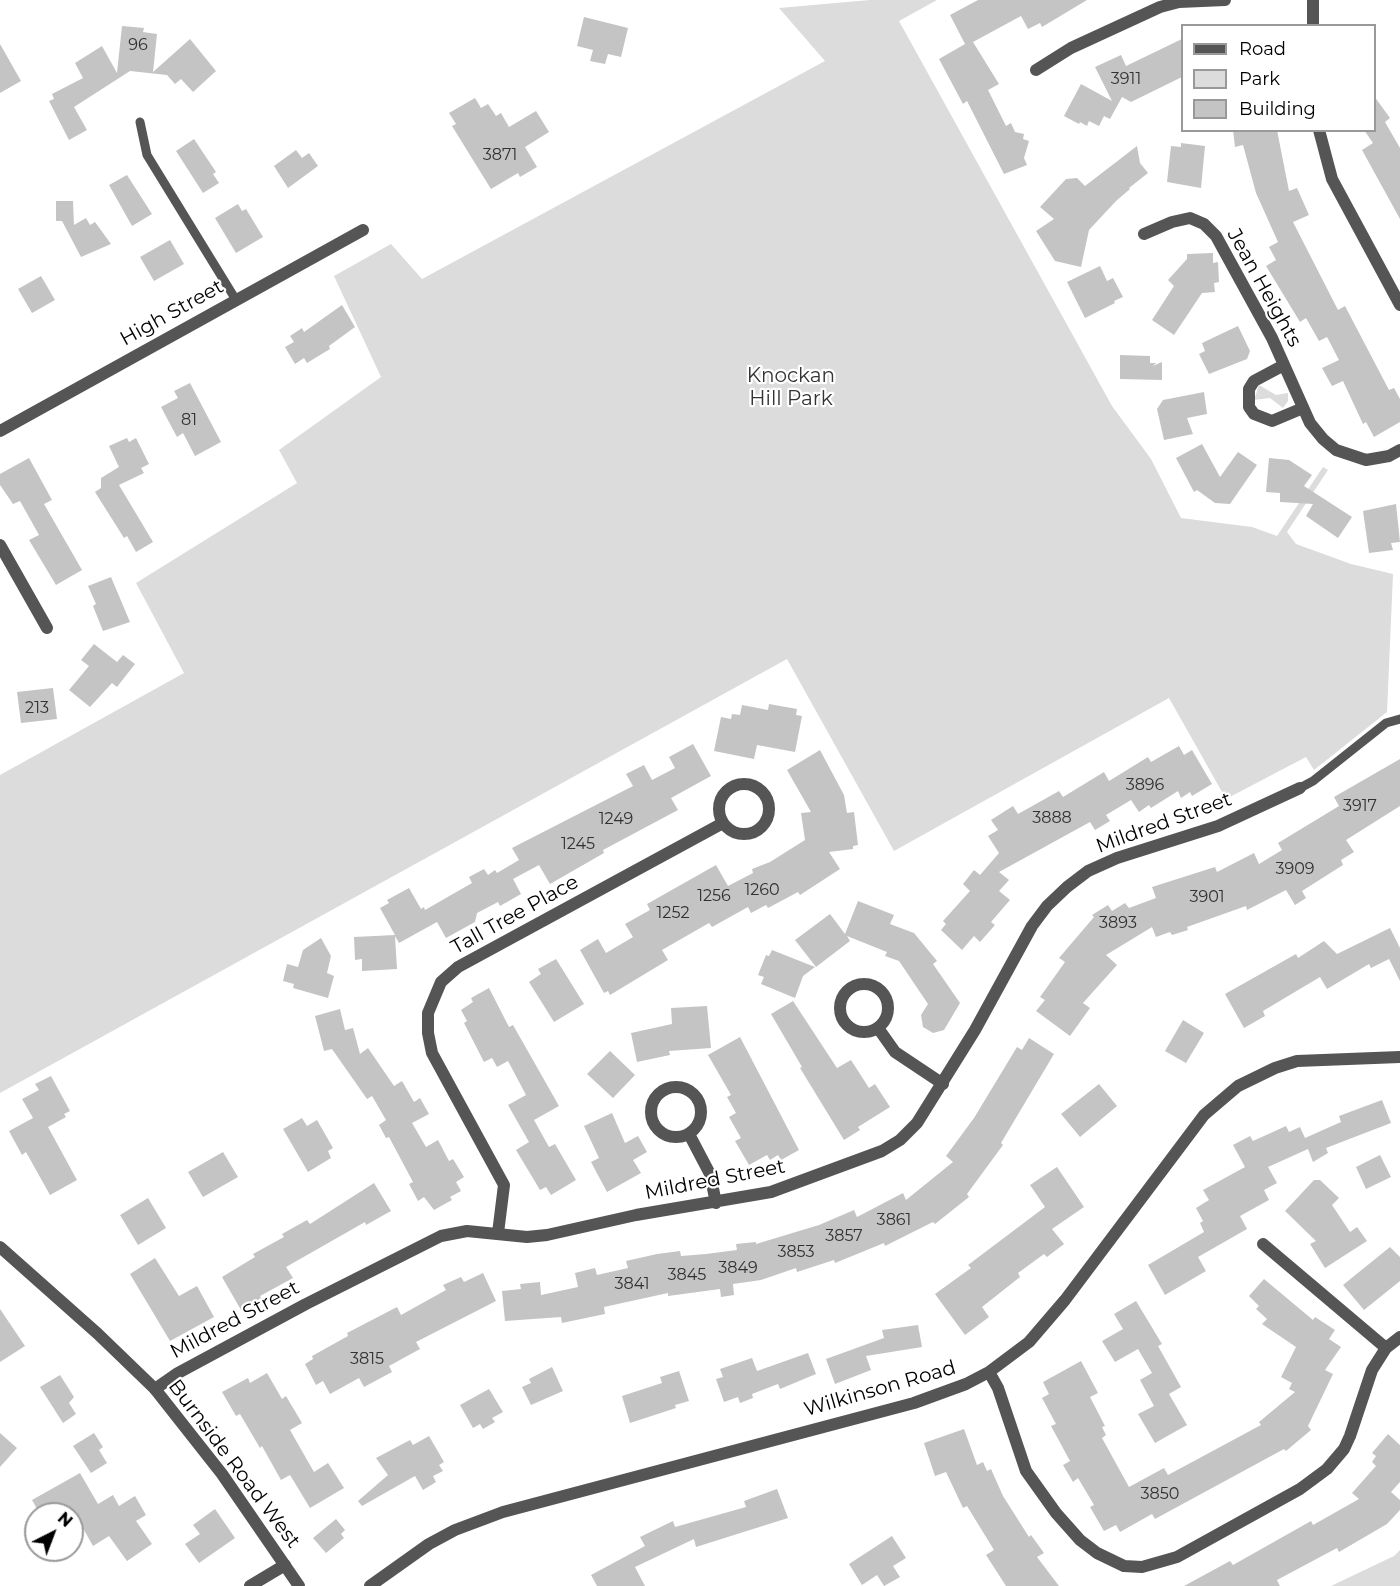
<!DOCTYPE html>
<html>
<head>
<meta charset="utf-8">
<style>
	body { margin:0 }
	#map { position:relative; width:1400px; height:1586px; overflow:hidden; background:#fff; font-family:Montserrat,sans-serif }
	canvas { display:block }
	.legend { position:absolute; left:1181px; top:24px; width:195px; height:108px; box-sizing:border-box; background:#fff; border:2px solid #999; margin:0; padding:8px 10px; list-style:none; font-size:18px; color:#000 }
	.legend li { display:flex; align-items:center; gap:12px; height:30px }
	.legend b { width:30px; border:2px solid #999 }
	.north { position:absolute; left:24px; top:1502px; width:60px; height:60px; box-sizing:border-box; background:#fff; border:2px solid #999; border-radius:50%; rotate:42deg; font-size:16px; font-weight:700; line-height:24px; text-align:center; color:#000 }
	.north::after { content:''; display:block; margin:auto; width:21px; height:27px; background:#000; clip-path:polygon(50% 0,100% 100%,50% 72%,0 100%) }
</style>
</head>
<body>
<div id="map">
<canvas width="1400" height="1586"></canvas>
<ul class="legend">
<li><b style="height:8px;background:#555"></b>Road</li>
<li><b style="height:16px;background:#dcdcdc"></b>Park</li>
<li><b style="height:16px;background:#c4c4c4"></b>Building</li>
</ul>
<div class="north">N</div>
</div>
<script>
const g = document.querySelector('canvas').getContext('2d');
g.lineJoin = 'round';
function fillPath(path, color) {
  g.fillStyle = color;
  g.fill(path, 'evenodd');
}
function shape(rows) {
  const path = new Path2D();
  for (const r of rows) {
    if (r.length === 3) {
      path.moveTo(r[0] + r[2], r[1]);
      path.arc(r[0], r[1], r[2], 0, 2 * Math.PI);
      continue;
    }
    path.moveTo(r[0], r[1]);
    for (let i = 2; i < r.length; i += 2) path.lineTo(r[i], r[i + 1]);
  }
  return path;
}
function trace(path, color, width, dash) {
  g.strokeStyle = color;
  g.lineWidth = width;
  g.lineCap = dash ? 'butt' : 'round';
  g.setLineDash(dash || []);
  g.stroke(path);
}
function write(font, color, halo, rows, align = 'center') {
  g.font = font + ' Montserrat,sans-serif';
  g.lineWidth = 4.5;
  g.setLineDash([]);
  g.textBaseline = 'middle';
  g.strokeStyle = halo;
  g.fillStyle = color;
  for (const [text, x, y, turn = 0] of rows) {
    g.save();
    g.translate(x, y);
    g.rotate((+turn || 0) * Math.PI / 180);
    g.textAlign = isNaN(turn) ? turn : align;
    if (halo) g.strokeText(text, 0, 0);
    g.fillText(text, 0, 0);
    g.restore();
  }
}
const green = shape([
	[870,0,937,0,899,21,1112,406,1151,459,1181,518,1252,527,1277,536,1323,467,1328,470,1287,532,1296,544,1351,564,1393,574,1387,712,1314,770,1306,757,1226,799,1169,698,894,851,787,659,0,1093,0,775,184,673,136,583,297,483,279,450,381,377,334,276,391,244,422,279,825,61,779,8],
	[1259,385,1276,395,1288,393,1288,401,1283,408,1270,398,1254,400],
	[1400,1550,1400,1586,1331,1586,1394,1556]
]);
const building = shape([
	[978,0,1087,0,1042,27,1040,23,1028,29,1021,16,973,42,999,84,988,90,1006,126,1011,123,1015,132,1024,134,1023,139,1029,141,1024,158,1027,165,1004,174,967,101,963,104,939,59,965,44,950,15],
	[584,17,628,28,621,57,608,54,605,64,590,61,593,50,577,46],
	[122,26,144,28,143,32,157,34,153,72,190,39,216,71,193,92,181,79,175,84,167,75,130,71,74,107,87,130,69,140,49,101,54,99,52,94,83,78,75,63,102,46,117,73],
	[1182,39,1182,77,1131,102,1122,97,1110,119,1104,116,1099,126,1089,121,1087,126,1080,122,1079,124,1064,116,1081,84,1112,101,1095,67,1121,55,1126,66],
	[0,44,21,81,0,93],
	[1374,96,1390,118,1385,122,1400,148,1400,219,1362,150,1373,143,1364,130,1374,130],
	[475,98,481,108,488,104,496,116,501,113,509,127,536,111,549,132,525,147,537,167,520,177,518,173,491,189,452,126,456,124,449,113],
	[1233,130,1277,130,1289,191,1297,188,1309,215,1293,222,1338,310,1345,306,1389,390,1394,388,1400,399,1400,422,1374,437,1366,422,1363,424,1343,381,1332,386,1322,368,1339,360,1327,337,1319,341,1306,318,1300,322,1266,266,1276,260,1269,247,1278,242,1256,193,1243,145,1235,147],
	[194,139,216,172,213,174,219,183,203,193,176,151],
	[1181,143,1205,146,1201,188,1167,182,1171,146,1181,147],
	[1137,146,1140,163,1148,173,1129,188,1130,189,1116,201,1089,230,1081,267,1055,261,1036,231,1054,219,1040,207,1066,179,1077,178,1085,186],
	[296,150,302,158,309,153,318,166,288,188,274,166],
	[127,175,152,214,132,226,109,185],
	[56,201,73,201,74,225,86,218,90,225,95,222,111,244,81,257,62,221,56,221],
	[238,204,242,211,246,209,263,237,236,253,215,218],
	[170,240,184,264,154,281,140,257],
	[1213,253,1213,263,1218,262,1219,282,1214,283,1215,292,1202,293,1174,335,1152,320,1174,286,1168,280,1187,259,1187,254],
	[1100,266,1107,281,1113,278,1123,297,1114,301,1115,303,1085,318,1067,282],
	[41,276,55,300,32,313,18,289],
	[342,305,355,327,329,346,330,349,307,363,304,358,295,364,285,347,294,342,290,336,302,328,304,332],
	[1238,326,1250,351,1247,359,1209,374,1199,354,1205,351,1202,343],
	[1120,355,1150,356,1150,363,1156,363,1153,366,1162,362,1162,380,1120,379],
	[190,383,221,442,195,456,183,433,177,437,161,407,178,398,174,391],
	[1204,392,1207,414,1187,418,1193,434,1164,440,1157,409,1163,400],
	[127,438,129,442,136,438,149,464,141,468,144,473,119,485,153,542,136,552,127,536,124,538,95,492,101,488,101,478,119,467,109,446],
	[1202,444,1220,477,1238,452,1257,465,1230,504,1215,503,1197,490,1194,492,1176,458],
	[29,458,52,500,44,504,82,570,56,585,29,540,39,535,20,501,13,504,0,485,0,474],
	[1269,458,1289,460,1312,475,1304,486,1352,517,1338,538,1306,516,1313,504,1280,502,1280,493,1266,492],
	[1396,504,1400,542,1391,543,1393,550,1369,553,1363,511],
	[111,577,130,622,103,631,93,606,96,604,88,586],
	[94,644,117,662,123,655,135,664,117,687,112,683,90,707,69,690,89,666,81,660],
	[53,688,57,719,21,723,17,692],
	[769,704,797,709,796,715,802,716,795,752,757,745,754,759,714,751,721,717,731,719,732,714,740,715,742,705,768,710],
	[693,744,711,776,671,798,678,810,603,850,604,853,550,884,539,865,513,879,521,894,500,906,498,902,477,913,475,922,446,938,437,922,399,943,395,936,397,969,362,971,362,959,355,960,354,937,395,935,380,908,389,903,387,900,409,888,421,909,424,907,425,910,472,883,469,877,484,869,488,875,495,870,497,873,519,860,512,848,633,786,626,774,644,765,652,780,675,768,669,757],
	[1179,746,1184,755,1192,750,1212,784,1192,796,1190,792,1181,798,1178,791,1151,808,1149,805,1139,812,1131,800,1106,815,1110,821,1095,830,1090,822,999,872,1009,880,999,891,1010,900,991,922,995,925,980,942,974,936,962,950,941,930,946,924,943,921,970,891,963,884,974,870,980,875,999,853,988,836,998,830,991,820,1013,806,1018,814,1059,791,1063,797,1104,772,1109,781,1148,757,1151,762],
	[820,750,844,795,847,813,854,812,858,845,853,846,853,849,829,852,840,869,800,895,798,892,768,908,766,905,751,913,748,907,712,927,709,923,662,950,668,960,610,995,608,991,604,993,580,950,598,939,606,953,633,937,625,924,650,910,647,904,716,865,728,886,753,873,752,869,770,862,805,840,801,813,811,812,787,770],
	[1400,759,1400,806,1346,840,1354,852,1341,860,1343,865,1302,891,1306,898,1295,905,1286,890,1247,910,1246,906,1187,927,1188,930,1172,935,1170,932,1156,937,1152,927,1106,955,1117,965,1083,1003,1090,1008,1070,1036,1036,1011,1045,1000,1040,997,1065,962,1059,958,1094,917,1092,915,1108,905,1112,911,1125,903,1129,908,1156,898,1152,887,1215,867,1217,872,1254,853,1259,864,1282,850,1278,843,1339,806,1334,797],
	[858,901,894,915,890,924,914,933,937,961,933,964,960,1003,944,1030,933,1033,923,1027,921,1015,928,1004,899,961,885,956,887,952,847,936,850,941,816,967,795,940,830,914,845,934],
	[1390,928,1400,948,1400,981,1389,959,1371,968,1369,964,1327,989,1320,977,1263,1011,1265,1016,1244,1028,1225,994,1296,954,1298,958,1324,941,1337,954],
	[321,938,331,956,327,973,334,976,328,998,293,988,294,984,283,981,287,964,298,967,303,950],
	[772,950,815,967,803,976,795,998,761,984,764,977,758,975,766,955,769,956],
	[556,959,584,1004,554,1022,529,982,541,974,538,969],
	[489,988,509,1027,513,1025,559,1106,534,1120,549,1147,555,1144,576,1180,551,1195,546,1187,540,1190,516,1150,529,1142,508,1105,526,1095,508,1061,497,1067,492,1058,484,1062,464,1023,467,1021,461,1010,473,1002,471,998],
	[793,1001,837,1068,851,1060,869,1088,875,1084,890,1107,858,1127,860,1130,844,1140,800,1068,802,1067,771,1014],
	[707,1006,711,1048,669,1051,670,1055,637,1062,631,1033,672,1024,671,1008],
	[340,1009,345,1030,353,1028,360,1054,368,1048,394,1086,402,1081,414,1102,420,1098,429,1114,412,1123,426,1147,438,1140,449,1161,453,1159,464,1177,456,1182,461,1191,450,1197,452,1200,434,1210,424,1197,418,1201,409,1184,413,1182,389,1137,386,1138,379,1125,386,1120,372,1096,367,1099,332,1049,324,1051,315,1016],
	[1183,1020,1204,1033,1186,1063,1165,1051],
	[740,1037,799,1150,781,1160,778,1155,770,1160,767,1155,749,1165,735,1141,741,1138,729,1117,736,1113,727,1097,731,1095,708,1055],
	[1029,1038,1054,1054,1001,1143,1003,1145,967,1194,969,1197,935,1224,933,1222,885,1246,884,1243,835,1263,834,1260,797,1272,796,1268,761,1280,733,1284,734,1295,721,1297,720,1289,668,1296,668,1293,604,1307,605,1314,562,1323,561,1317,505,1321,502,1291,521,1289,520,1284,540,1282,541,1295,578,1287,575,1273,595,1268,597,1275,628,1268,626,1261,657,1254,680,1251,681,1256,706,1254,737,1250,736,1244,756,1242,756,1244,819,1225,854,1210,857,1217,903,1193,906,1200,953,1162,946,1156,974,1118,1017,1047,1022,1050],
	[610,1051,635,1075,613,1098,587,1074],
	[51,1076,70,1111,64,1114,66,1117,48,1127,77,1180,50,1195,26,1152,22,1155,9,1131,33,1118,22,1099,39,1090,35,1084],
	[1099,1084,1117,1106,1080,1137,1061,1114],
	[1382,1100,1391,1123,1326,1148,1328,1153,1313,1162,1308,1149,1268,1167,1277,1183,1264,1190,1269,1200,1240,1216,1247,1229,1198,1257,1206,1271,1165,1295,1148,1265,1204,1232,1200,1223,1203,1221,1196,1208,1209,1200,1203,1190,1245,1167,1233,1145,1250,1136,1253,1141,1286,1126,1289,1132,1300,1127,1305,1138,1341,1122,1339,1116],
	[612,1113,625,1143,638,1136,647,1152,633,1160,641,1173,607,1192,591,1162,599,1158,584,1126],
	[302,1118,307,1126,317,1120,333,1148,328,1151,331,1158,308,1172,283,1129],
	[223,1152,238,1177,203,1197,188,1172],
	[1380,1155,1391,1177,1366,1189,1356,1167],
	[1057,1167,1084,1207,1052,1229,1064,1244,1047,1257,1044,1254,1018,1273,1020,1277,982,1307,989,1317,965,1335,935,1294,971,1268,968,1265,1045,1207,1030,1185],
	[1314,1180,1320,1180,1339,1198,1332,1205,1350,1232,1357,1227,1367,1241,1325,1268,1310,1244,1316,1241,1285,1211],
	[374,1183,391,1211,366,1225,365,1222,286,1267,293,1278,260,1296,261,1298,241,1310,222,1277,255,1257,253,1254,284,1237,282,1234,307,1220,310,1224],
	[148,1198,166,1228,138,1245,120,1215],
	[1390,1247,1400,1257,1400,1281,1364,1310,1343,1285],
	[155,1258,179,1296,197,1286,214,1317,170,1341,130,1274],
	[483,1273,496,1301,416,1342,420,1349,389,1366,392,1372,364,1387,359,1378,330,1394,323,1381,316,1385,305,1364,313,1359,312,1356,348,1336,347,1333,397,1307,401,1315,446,1290,443,1285,461,1277,464,1282],
	[1264,1279,1313,1320,1315,1317,1335,1330,1329,1339,1341,1347,1325,1370,1333,1374,1308,1426,1311,1430,1286,1451,1284,1449,1155,1519,1152,1514,1120,1532,1116,1525,1104,1531,1090,1507,1094,1505,1078,1478,1073,1482,1063,1465,1070,1461,1051,1426,1056,1424,1042,1398,1049,1394,1043,1382,1081,1361,1098,1393,1090,1397,1105,1426,1102,1427,1106,1435,1102,1438,1129,1487,1164,1468,1168,1475,1261,1425,1259,1422,1295,1392,1289,1389,1292,1383,1281,1377,1296,1347,1262,1324,1267,1319,1256,1309,1259,1306,1249,1296],
	[1136,1301,1162,1344,1158,1346,1181,1387,1169,1394,1187,1425,1155,1443,1138,1414,1154,1406,1140,1380,1152,1373,1138,1349,1115,1362,1102,1341,1123,1329,1114,1314],
	[0,1309,25,1346,0,1362],
	[918,1325,922,1347,866,1356,871,1370,835,1384,826,1359,884,1338,882,1330],
	[808,1353,816,1374,780,1389,778,1384,752,1394,753,1398,740,1403,738,1397,724,1402,716,1379,723,1377,720,1369,752,1358,757,1371],
	[552,1367,563,1391,531,1405,522,1387,531,1383,529,1379],
	[679,1371,689,1401,675,1405,676,1408,630,1423,622,1396,662,1383,660,1377],
	[267,1373,282,1399,286,1396,302,1423,290,1430,314,1472,328,1463,344,1488,310,1508,290,1475,281,1480,262,1446,260,1448,240,1414,236,1416,222,1392,248,1378,250,1383],
	[60,1375,74,1397,69,1403,76,1414,63,1423,40,1387],
	[489,1389,503,1412,492,1418,495,1422,483,1429,480,1424,473,1428,460,1405],
	[964,1429,977,1465,983,1462,987,1471,991,1469,1003,1496,1029,1537,1031,1535,1044,1553,1037,1557,1059,1586,1006,1586,986,1555,994,1550,967,1506,963,1508,946,1472,935,1476,924,1443],
	[0,1433,17,1448,0,1467],
	[94,1433,103,1447,99,1450,107,1463,91,1473,73,1446],
	[1388,1434,1400,1445,1400,1482,1391,1492,1400,1500,1400,1510,1387,1524,1339,1552,1337,1548,1277,1580,1280,1586,1184,1586,1230,1561,1233,1565,1311,1521,1313,1525,1359,1499,1352,1493,1376,1466,1372,1462,1376,1456,1372,1453],
	[429,1436,444,1462,439,1465,443,1471,433,1476,436,1482,423,1490,415,1476,362,1506,358,1501,388,1475,376,1458,410,1440,413,1445],
	[80,1473,98,1504,113,1495,119,1506,135,1496,146,1515,136,1521,152,1544,127,1561,109,1536,93,1546,75,1514,40,1514,32,1500],
	[777,1489,788,1518,696,1547,694,1539,635,1567,645,1586,597,1586,591,1575,645,1546,640,1537,673,1521,675,1527,746,1507,744,1501],
	[215,1509,235,1538,199,1563,185,1544,200,1534,193,1525],
	[336,1519,345,1530,341,1534,344,1538,326,1553,313,1538],
	[892,1536,906,1558,893,1566,900,1577,884,1586,877,1575,862,1585,849,1564]
]);
const service = shape([
	[140,122,147,155,236,300],
	[1300,788,1313,781,1386,723,1400,719]
]);
const minor = shape([
	[1313,0,1313,26],
	[1036,70,1071,48,1160,7,1179,2,1225,0],
	[1319,130,1332,179,1400,305],
	[1144,234,1172,222,1190,218,1204,224,1216,236,1272,338,1310,423,1323,439,1336,450,1366,460,1389,456,1400,450],
	[1284,365,1254,381,1249,389,1249,407,1254,414,1272,421,1303,408],
	[0,431,363,230],
	[0,545,47,628],
	[744,809,25],
	[864,1008,24],
	[878,1028,895,1052,943,1084],
	[676,1112,25],
	[689,1134,710,1174,716,1203],
	[498,1233,504,1185,432,1053,428,1033,428,1013,441,982,458,967,723,823],
	[1263,1244,1386,1348],
	[989,1372,998,1388,1026,1471,1056,1513,1080,1540,1097,1553,1124,1566,1142,1567,1177,1557,1300,1489,1327,1469,1344,1449,1350,1436,1372,1370,1386,1348,1400,1337],
	[155,1389,178,1373,306,1304,441,1236,467,1231,527,1237,547,1235,636,1215,771,1192,882,1151,900,1140,917,1123,975,1030,1032,926,1047,906,1067,887,1088,871,1117,858,1218,826,1300,788],
	[250,1586,285,1565],
	[370,1586,429,1544,455,1530,503,1512,914,1403,966,1384,989,1372,1029,1342,1065,1300,1204,1115,1238,1086,1275,1068,1297,1061,1400,1057]
]);
const tertiary = shape([
	[0,1247,98,1334,155,1389,222,1474,299,1586]
]);
const numberNames = [
	["96",138,45],
	["3911",1126,79],
	["3871",500,155],
	["81",189,420],
	["213",37,708],
	["3896",1145,785],
	["3917",1360,806],
	["3888",1052,818],
	["1249",616,819],
	["1245",578,844],
	["3909",1295,869],
	["1260",762,890],
	["1256",714,896],
	["3901",1207,897],
	["1252",673,913],
	["3893",1118,923],
	["3861",894,1220],
	["3857",844,1236],
	["3853",796,1252],
	["3849",738,1268],
	["3845",687,1275],
	["3841",632,1284],
	["3815",367,1359],
	["3850",1160,1494]
];
const streetNames = [
	["Jean Heights",1264,288,61],
	["High Street",172,313,-29],
	["Mildred Street",1164,823,-20],
	["Tall Tree Place",515,915,-29],
	["Mildred Street",715,1180,-11],
	["Mildred Street",235,1320,-28],
	["Wilkinson Road",880,1389,-16],
	["Burnside Road West",234,1464,53]
];
const parkNames = [
	["Knockan",791,376],
	["Hill Park",791,399]
];
fillPath(green, '#dcdcdc');
fillPath(building, '#c4c4c4');
trace(service, '#555', 9);
trace(minor, '#555', 12);
trace(tertiary, '#555', 12);
write('16px', '#313131', null, numberNames);
write('20px', '#000', '#fff', streetNames);
write('20px', '#333', '#fff', parkNames);
</script>
</body>
</html>
